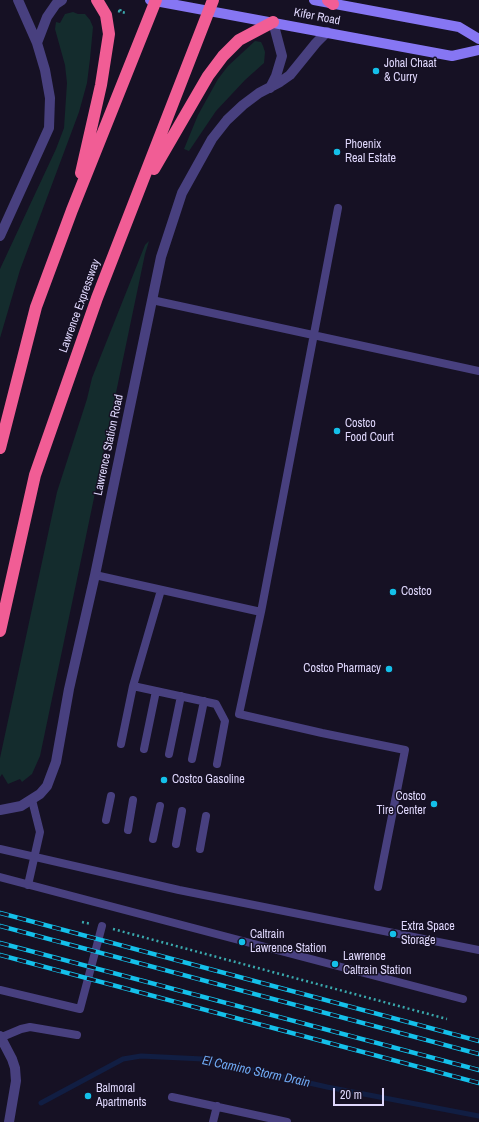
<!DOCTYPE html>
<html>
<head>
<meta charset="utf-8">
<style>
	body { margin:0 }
	#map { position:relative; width:479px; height:1122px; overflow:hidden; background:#161124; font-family:"Archivo Narrow",sans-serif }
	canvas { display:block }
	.scale { position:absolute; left:333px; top:1088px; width:51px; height:18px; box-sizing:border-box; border:2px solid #dfd7fc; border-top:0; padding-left:5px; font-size:12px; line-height:14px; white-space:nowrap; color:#dfd7fc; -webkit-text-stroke:3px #161124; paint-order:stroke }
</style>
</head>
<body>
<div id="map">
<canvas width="479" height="1122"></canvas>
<div class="scale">20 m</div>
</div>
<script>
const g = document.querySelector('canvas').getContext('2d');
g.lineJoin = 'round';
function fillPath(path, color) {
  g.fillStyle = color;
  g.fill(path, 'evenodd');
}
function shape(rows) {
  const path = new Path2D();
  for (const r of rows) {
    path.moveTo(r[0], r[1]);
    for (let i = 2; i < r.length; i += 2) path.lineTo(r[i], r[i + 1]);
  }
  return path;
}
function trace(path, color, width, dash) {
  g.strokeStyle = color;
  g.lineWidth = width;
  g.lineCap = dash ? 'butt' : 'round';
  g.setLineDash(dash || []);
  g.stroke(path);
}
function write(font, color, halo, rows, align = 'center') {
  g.font = font + ' "Archivo Narrow",sans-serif';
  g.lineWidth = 3;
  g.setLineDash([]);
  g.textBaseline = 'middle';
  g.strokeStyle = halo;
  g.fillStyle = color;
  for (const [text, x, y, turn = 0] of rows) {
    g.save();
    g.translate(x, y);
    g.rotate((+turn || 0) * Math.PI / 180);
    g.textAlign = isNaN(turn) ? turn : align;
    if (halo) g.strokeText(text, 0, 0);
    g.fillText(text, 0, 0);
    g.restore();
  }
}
const green = shape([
	[73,12,78,14,85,14,90,20,93,27,90,59,87,83,79,112,20,270,0,338,0,269,56,149,64,128,67,83,65,65,55,29,56,22,60,23,65,14],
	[255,41,261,42,263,46,265,52,264,63,245,80,216,111,189,151,184,149,198,115,218,79,228,66],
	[149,241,145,254,40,756,32,774,22,782,20,779,8,784,2,774,0,777,0,758,57,492,87,399,92,378,145,245]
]);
const stream = shape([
	[41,1103,123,1059,141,1056,203,1059,327,1087,479,1116]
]);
const path = shape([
	[118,11,126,13],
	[120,11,122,7],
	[82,922,91,924],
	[113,929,447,1019]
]);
const lane = shape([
	[338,208,261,612,239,714,322,733,405,750,378,887],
	[152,300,479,371],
	[95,575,261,612],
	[133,686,216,704,225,721,217,764],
	[121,744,133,686,161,590],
	[144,749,156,691],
	[169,754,181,696],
	[192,759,204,701],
	[106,820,111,796],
	[128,830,133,800],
	[153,839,160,806],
	[176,844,182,811],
	[0,849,179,890,479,950],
	[200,849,206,816],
	[0,877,463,999],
	[28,885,40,832,32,800],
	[0,990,80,1009,102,926],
	[2,1037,21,1029,30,1027,77,1035],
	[172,1097,287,1122],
	[213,1122,217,1106]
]);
const street = shape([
	[37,43,47,17,56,4,62,0],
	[270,88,276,76,282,56,273,22],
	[0,236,49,128,50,98,45,70,37,43,18,0],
	[0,810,21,806,40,794,47,786,56,762,69,689,95,575,161,257,182,193,212,139,227,120,243,105,259,93,280,82,290,75,316,43,327,32],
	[0,1036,12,1059,15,1068,16,1081,9,1122]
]);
const secondary = shape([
	[150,0,452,56,479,50],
	[314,0,459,27,479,39]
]);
const highway = shape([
	[328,0,333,4],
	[154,169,208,76,223,56,239,40,273,22],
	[81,173,101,85,109,34,106,15,97,0],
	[0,448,36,307,72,210,156,0],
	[0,631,35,475,97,298,213,0]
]);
const rail = shape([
	[0,913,479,1041],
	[0,926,479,1054],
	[0,943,479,1070],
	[0,955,479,1083]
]);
const markers = [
	[376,71,4,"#14c0ea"],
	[337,152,4,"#14c0ea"],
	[337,431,4,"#14c0ea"],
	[393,592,4,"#14c0ea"],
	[389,669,4,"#14c0ea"],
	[164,780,4,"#14c0ea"],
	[434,804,4,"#14c0ea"],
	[393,934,4,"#14c0ea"],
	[242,942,4,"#14c0ea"],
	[335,964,4,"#14c0ea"],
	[88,1096,4,"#14c0ea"]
];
const streetNames = [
	["Kifer Road",317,17,11],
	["Lawrence Expressway",80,306,-70],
	["Lawrence Station Road",109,445,-78]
];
const poiNames = [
	["Johal Chaat",384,64],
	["& Curry",384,78],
	["Phoenix",345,145],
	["Real Estate",345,159],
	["Costco",345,424],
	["Food Court",345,438],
	["Costco",401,592],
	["Costco Pharmacy",381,669,"right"],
	["Costco Gasoline",172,780],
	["Costco",426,797,"right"],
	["Tire Center",426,811,"right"],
	["Extra Space",401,927],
	["Storage",401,941],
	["Caltrain",250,935],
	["Lawrence Station",250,949],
	["Lawrence",343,957],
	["Caltrain Station",343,971],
	["Balmoral",96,1089],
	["Apartments",96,1103]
];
const waterNames = [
	["El Camino Storm Drain",256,1072,12]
];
fillPath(green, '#142c2d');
trace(stream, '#111e43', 5);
trace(path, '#3aa9ad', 2.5, [2, 3]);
trace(lane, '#48407f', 8);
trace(street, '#48407f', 10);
trace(secondary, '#8676f3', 10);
trace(highway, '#f15d95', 12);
trace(rail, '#14c0ea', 4.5);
trace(rail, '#161124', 3, [9]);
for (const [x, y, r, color] of markers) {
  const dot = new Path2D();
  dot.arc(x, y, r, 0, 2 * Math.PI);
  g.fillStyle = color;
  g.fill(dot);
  trace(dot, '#161124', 1.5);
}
write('12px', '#dfd7fc', '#161124', streetNames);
write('12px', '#dfd7fc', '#161124', poiNames, 'left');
write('italic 13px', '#6ea8f2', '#161124', waterNames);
</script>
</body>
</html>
